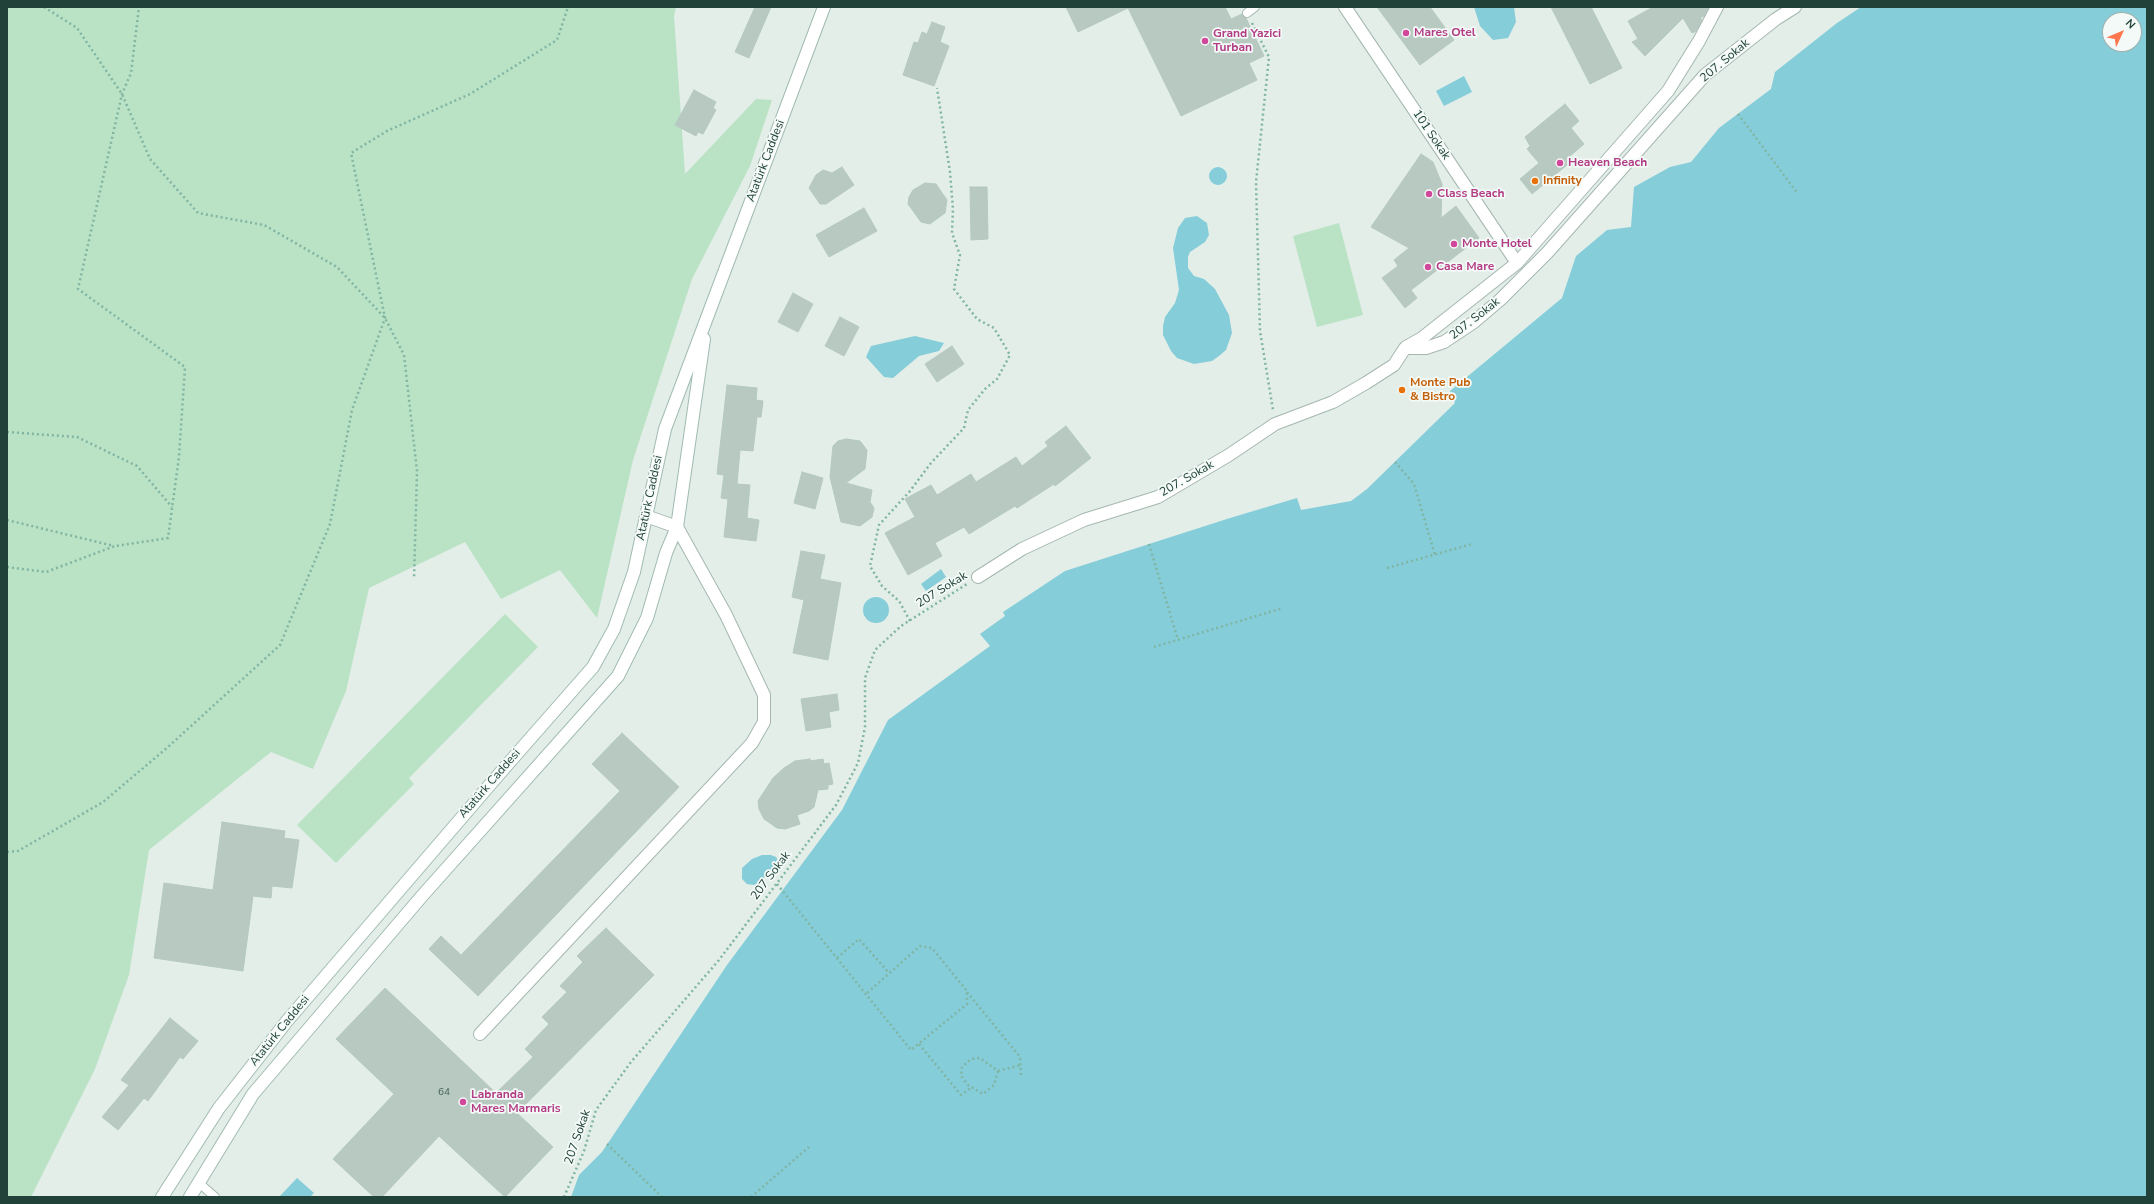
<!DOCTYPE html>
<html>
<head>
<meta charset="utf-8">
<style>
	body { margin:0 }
	#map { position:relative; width:2154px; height:1204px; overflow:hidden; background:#e3eee9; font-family:"Nunito Sans",sans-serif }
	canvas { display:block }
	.frame { position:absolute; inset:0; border:8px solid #204238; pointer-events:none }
	.north { position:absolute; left:2102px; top:12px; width:40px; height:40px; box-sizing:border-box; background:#f4faf7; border:1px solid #9fb0ab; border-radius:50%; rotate:46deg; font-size:11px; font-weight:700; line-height:16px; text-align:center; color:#204238 }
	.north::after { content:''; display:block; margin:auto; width:14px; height:18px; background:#ff7850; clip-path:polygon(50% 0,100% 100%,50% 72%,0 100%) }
</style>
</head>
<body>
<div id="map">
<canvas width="2154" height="1204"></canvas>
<div class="frame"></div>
<div class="north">N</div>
</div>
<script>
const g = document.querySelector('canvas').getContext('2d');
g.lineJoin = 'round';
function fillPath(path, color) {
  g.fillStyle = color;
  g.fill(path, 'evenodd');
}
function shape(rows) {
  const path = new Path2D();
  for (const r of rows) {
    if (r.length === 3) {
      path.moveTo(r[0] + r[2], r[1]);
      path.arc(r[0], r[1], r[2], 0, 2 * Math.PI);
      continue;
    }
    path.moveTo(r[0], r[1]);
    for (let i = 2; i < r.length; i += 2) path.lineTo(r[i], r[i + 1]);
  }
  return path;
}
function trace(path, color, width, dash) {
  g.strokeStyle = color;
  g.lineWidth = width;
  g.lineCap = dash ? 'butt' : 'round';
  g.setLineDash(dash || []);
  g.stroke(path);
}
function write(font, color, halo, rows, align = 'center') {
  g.font = font + ' "Nunito Sans",sans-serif';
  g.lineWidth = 3.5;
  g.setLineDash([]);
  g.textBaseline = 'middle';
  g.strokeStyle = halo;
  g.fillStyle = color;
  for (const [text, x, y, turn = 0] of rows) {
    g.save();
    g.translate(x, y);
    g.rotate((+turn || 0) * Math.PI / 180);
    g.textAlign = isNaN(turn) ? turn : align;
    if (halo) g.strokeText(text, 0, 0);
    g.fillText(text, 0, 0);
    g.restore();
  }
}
const green = shape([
	[7,7,676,7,674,16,685,174,756,99,772,100,750,166,692,279,633,460,597,618,560,570,501,599,465,542,369,588,346,691,313,769,271,752,149,850,129,975,95,1069,31,1197,7,1197],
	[1339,223,1363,315,1317,327,1293,236],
	[505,614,538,647,409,778,414,784,336,863,297,825]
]);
const water = shape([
	[1474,7,1514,7,1516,22,1508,38,1493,40,1480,26],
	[1861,7,2147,7,2147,1197,571,1197,579,1175,602,1152,727,965,842,810,888,720,990,646,980,634,1005,616,1003,612,1065,571,1230,518,1297,498,1301,510,1351,501,1367,489,1455,403,1450,391,1562,298,1576,256,1607,230,1631,227,1634,187,1670,167,1691,162,1719,128,1771,89,1775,72,1837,23],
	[2110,20,2134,20,2134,44,2110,44],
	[1464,76,1472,92,1444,106,1436,91],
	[1218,176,9],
	[1197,216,1207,223,1209,235,1205,242,1190,252,1188,257,1188,268,1194,276,1204,279,1215,289,1229,315,1232,333,1226,350,1219,356,1212,361,1194,364,1177,358,1171,351,1163,335,1163,326,1165,317,1175,303,1179,290,1173,248,1178,228,1185,218],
	[915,336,944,343,939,351,919,356,893,378,884,377,866,357,871,346],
	[941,569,946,577,926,591,921,584],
	[876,610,13],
	[762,855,771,855,776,857,782,867,780,872,769,871,761,882,754,885,747,884,742,879,742,868,752,859],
	[297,1178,314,1193,310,1197,279,1197]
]);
const building = shape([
	[755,7,771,7,749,58,735,52,755,7],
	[1066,7,1225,7,1231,19,1242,14,1246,18,1264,56,1249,63,1257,80,1181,116,1128,8,1078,32,1066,7],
	[1377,7,1430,7,1454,40,1420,65,1377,7],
	[1551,7,1591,7,1622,68,1590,84,1551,7],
	[1653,7,1709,7,1704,16,1700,18,1702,20,1696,31,1692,33,1683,18,1645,56,1632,42,1638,39,1628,21,1653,7],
	[932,22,945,27,940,42,949,46,934,86,903,75,914,42,918,43,922,32,927,34,932,22],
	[694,90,716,102,713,108,716,110,703,134,698,132,696,136,675,125,694,90],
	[1565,104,1579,121,1571,128,1584,144,1570,156,1573,160,1532,194,1520,179,1539,163,1527,149,1530,146,1525,137,1565,104],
	[1421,154,1433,162,1442,184,1441,218,1456,206,1479,238,1411,290,1417,298,1405,308,1382,278,1398,266,1394,260,1409,248,1371,227,1421,154],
	[842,167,854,185,826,204,820,204,809,188,816,175,823,170,832,173,842,167],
	[925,183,936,184,947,200,945,213,930,224,921,222,908,204,909,197,913,190,925,183],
	[970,187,987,187,988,239,971,240,970,187],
	[864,208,877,231,829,257,816,235,864,208],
	[793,293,813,304,798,332,778,322,793,293],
	[840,317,859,327,844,356,825,346,840,317],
	[952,346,964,364,937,382,925,364,952,346],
	[727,385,757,388,756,400,763,401,761,417,757,417,753,451,740,450,737,484,750,485,747,518,759,520,756,541,724,537,728,499,721,498,724,475,717,474,727,385],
	[1066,426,1091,458,1055,486,1054,484,1017,508,1015,506,969,534,964,527,935,543,942,556,908,575,885,533,915,517,905,499,931,485,937,495,971,474,976,482,1016,457,1022,466,1048,446,1045,442,1066,426],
	[846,439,860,441,867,450,865,469,846,483,872,490,870,502,874,508,872,517,860,526,841,522,830,477,833,446,838,441,846,439],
	[802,472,823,478,815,509,794,503,802,472],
	[801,551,825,555,820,579,841,583,828,660,793,653,804,600,792,597,801,551],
	[837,694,839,710,829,712,831,727,806,731,801,699,837,694],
	[622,733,679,787,478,996,429,949,441,936,461,955,620,791,592,764,622,733],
	[810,759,810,761,823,759,824,764,829,763,833,784,828,785,828,789,818,790,814,807,809,811,797,815,800,824,785,829,777,828,764,819,759,809,758,801,773,778,784,768,795,761,810,759],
	[222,822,285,831,284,838,299,840,292,888,272,886,271,898,253,896,243,971,154,958,164,883,213,890,222,822],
	[606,928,654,975,517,1113,553,1147,505,1197,439,1136,382,1197,374,1197,333,1159,394,1094,336,1039,385,988,496,1093,533,1057,525,1049,549,1024,542,1017,567,992,560,986,583,962,577,956,606,928],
	[170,1018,198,1041,183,1059,180,1057,148,1101,144,1098,118,1130,102,1117,129,1085,121,1080,170,1018]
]);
const path = shape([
	[44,7,77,28,122,94,150,159,198,213,264,225,337,267,385,318,404,355,417,471,414,579],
	[1252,23,1269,57,1256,182,1260,331,1273,410],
	[1738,114,1798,194],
	[7,432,77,437,137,466,172,507],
	[1395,462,1414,484,1435,555],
	[7,520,114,546],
	[1149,544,1178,640],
	[7,567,46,572,115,546,168,538,179,457,185,367,78,289,122,94,131,73,139,7],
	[1387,568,1472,544],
	[910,621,899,601,882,586,870,566,879,525,910,491,931,463,964,428,968,410,985,389,997,379,1010,355,994,328,977,319,954,289,960,255,952,233,953,209,950,172,937,88],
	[1154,647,1283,608],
	[7,852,18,851,103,802,168,747,280,645,330,524,352,410,385,318,351,153,387,131,470,94,557,40,568,7],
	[777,884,911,1050,967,1004,967,991,932,948,920,946,866,994],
	[837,958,859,939,889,973],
	[967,992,1020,1057,1021,1075],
	[919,1044,961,1095,971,1088],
	[998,1071,994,1085,983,1094,968,1085,961,1076,962,1067,971,1059,980,1058,998,1071,1021,1065],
	[607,1144,662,1197],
	[564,1197,584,1151,596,1110,631,1062,719,960,836,805,858,763,865,727,865,678,875,650,901,626,967,584],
	[751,1197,809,1147]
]);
const lane = shape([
	[1247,13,1255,7],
	[199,1183,215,1197]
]);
const street = shape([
	[1345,7,1517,263],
	[1406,347,1422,338,1517,263,1668,91,1699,41,1717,7],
	[978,577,1022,549,1084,520,1158,497,1229,455,1275,424,1333,402,1366,383,1394,365,1405,348,1426,348,1444,342,1474,322,1501,299,1547,253,1705,75,1776,19,1795,7],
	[480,1034,752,743,764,722,764,695,726,615,677,527,646,516]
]);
const secondary = shape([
	[162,1197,219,1108,287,1021,500,773,593,667,614,629,634,572,665,429,824,7],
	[190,1197,253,1094,422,896,618,676,647,618,666,553,677,527,704,339]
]);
const markers = [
	[1406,33,4,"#d1479c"],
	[1205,41,4,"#d1479c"],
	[1560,163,4,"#d1479c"],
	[1535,181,4,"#e8710a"],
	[1429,194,4,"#d1479c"],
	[1454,244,4,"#d1479c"],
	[1428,267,4,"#d1479c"],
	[1402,390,4,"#e8710a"],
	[463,1102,4,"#d1479c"]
];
const numberNames = [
	["64",444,1093]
];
const hotelNames = [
	["Mares Otel",1414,33],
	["Grand Yazici",1213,34],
	["Turban",1213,48],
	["Heaven Beach",1568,163],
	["Class Beach",1437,194],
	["Monte Hotel",1462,244],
	["Casa Mare",1436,267],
	["Labranda",471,1095],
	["Mares Marmaris",471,1109]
];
const streetNames = [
	["207. Sokak",1725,61,-40],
	["101 Sokak",1431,135,56],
	["Atatürk Caddesi",766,161,-69],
	["207. Sokak",1475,319,-38],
	["207. Sokak",1187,479,-30],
	["Atatürk Caddesi",650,498,-78],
	["207 Sokak",942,590,-32],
	["Atatürk Caddesi",490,784,-49],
	["207 Sokak",771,876,-53],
	["Atatürk Caddesi",280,1031,-51],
	["207 Sokak",578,1137,-71]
];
const foodNames = [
	["Infinity",1543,181],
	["Monte Pub",1410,383],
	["& Bistro",1410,397]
];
fillPath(green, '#bae2c4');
fillPath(water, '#85cdd9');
fillPath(building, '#b8c9c2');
trace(building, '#b4c9c0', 1);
trace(lane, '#a5b7b0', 10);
trace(street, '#a5b7b0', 14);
trace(secondary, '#a0bbb1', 14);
trace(path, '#80b5a4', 2.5, [2, 3]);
trace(lane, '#fff', 8);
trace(street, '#fff', 12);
trace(secondary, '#fff', 12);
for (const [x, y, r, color] of markers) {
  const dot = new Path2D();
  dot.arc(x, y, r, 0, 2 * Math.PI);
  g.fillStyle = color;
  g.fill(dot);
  trace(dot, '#f4faf7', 1.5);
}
write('10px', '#46645a', null, numberNames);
write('bold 12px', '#b23c85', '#f4faf7', hotelNames, 'left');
write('12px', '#204238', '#f4faf7', streetNames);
write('bold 12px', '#c56008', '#f4faf7', foodNames, 'left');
</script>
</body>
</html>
